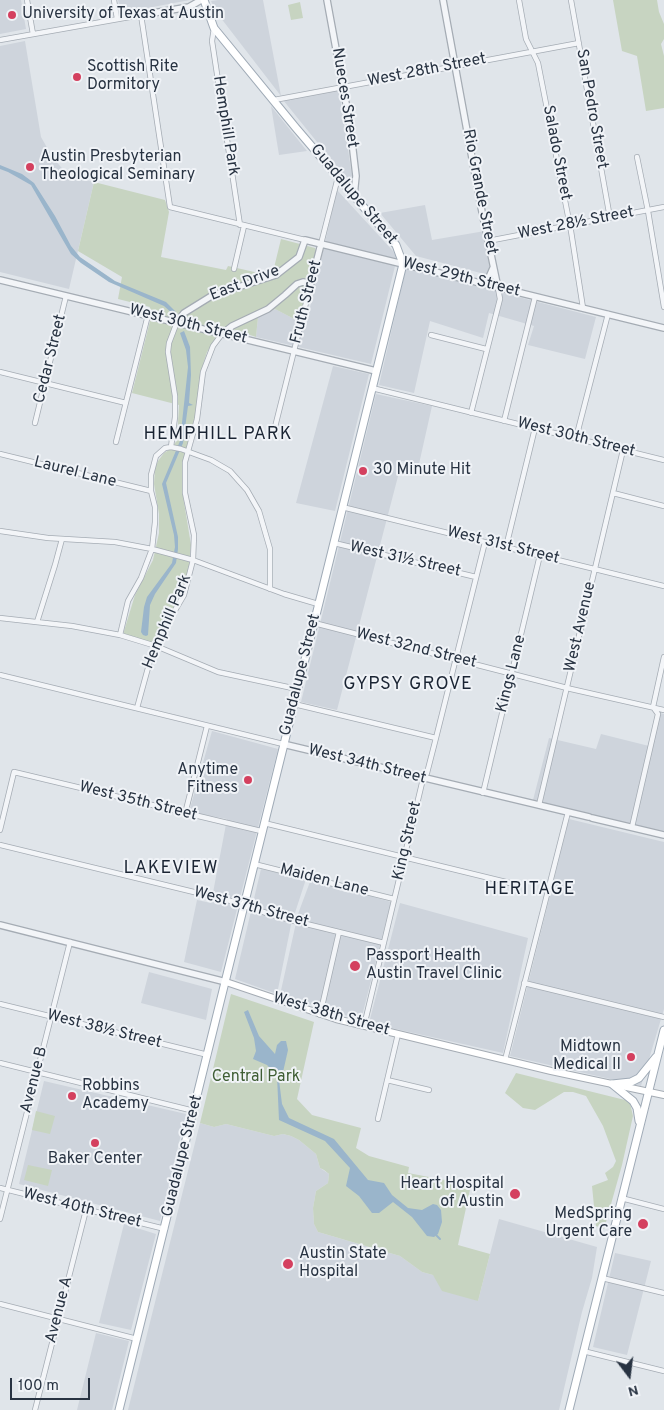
<!DOCTYPE html>
<html>
<head>
<meta charset="utf-8">
<style>
	body { margin:0 }
	#map { position:relative; width:664px; height:1410px; overflow:hidden; background:#e0e5ea; font-family:Overpass,sans-serif }
	canvas { display:block }
	.north { position:absolute; left:604px; top:1350px; width:50px; height:50px; -webkit-text-stroke:4px #f0f3f7; paint-order:stroke; rotate:165deg; font-size:14px; font-weight:700; line-height:20px; text-align:center; color:#283342 }
	.north::after { content:''; display:block; margin:auto; width:18px; height:22px; background:#283342; clip-path:polygon(50% 0,100% 100%,50% 72%,0 100%) }
	.scale { position:absolute; left:10px; top:1378px; width:80px; height:22px; box-sizing:border-box; border:2px solid #283342; border-top:0; padding-left:6px; font-size:15px; line-height:18px; white-space:nowrap; color:#283342; -webkit-text-stroke:4px #f0f3f7; paint-order:stroke }
</style>
</head>
<body>
<div id="map">
<canvas width="664" height="1410"></canvas>
<div class="north">N</div>
<div class="scale">100 m</div>
</div>
<script>
const g = document.querySelector('canvas').getContext('2d');
g.lineJoin = 'round';
function fillPath(path, color) {
  g.fillStyle = color;
  g.fill(path, 'evenodd');
}
function shape(rows) {
  const path = new Path2D();
  for (const r of rows) {
    path.moveTo(r[0], r[1]);
    for (let i = 2; i < r.length; i += 2) path.lineTo(r[i], r[i + 1]);
  }
  return path;
}
function trace(path, color, width, dash) {
  g.strokeStyle = color;
  g.lineWidth = width;
  g.lineCap = dash ? 'butt' : 'round';
  g.setLineDash(dash || []);
  g.stroke(path);
}
function write(font, color, halo, rows, align = 'center') {
  g.font = font + ' Overpass,sans-serif';
  g.lineWidth = 4;
  g.setLineDash([]);
  g.textBaseline = 'middle';
  g.strokeStyle = halo;
  g.fillStyle = color;
  for (const [text, x, y, turn = 0] of rows) {
    g.save();
    g.translate(x, y);
    g.rotate((+turn || 0) * Math.PI / 180);
    g.textAlign = isNaN(turn) ? turn : align;
    if (halo) g.strokeText(text, 0, 0);
    g.fillText(text, 0, 0);
    g.restore();
  }
}
const built = shape([
	[0,0,21,0,26,29,0,34],
	[118,0,190,0,126,12,120,9],
	[218,0,263,0,281,96,217,13,211,1],
	[25,41,41,137,53,158,68,175,94,182,69,289,0,272,0,46],
	[339,90,352,176,347,179,283,100],
	[271,106,307,151,279,155],
	[337,190,393,251,397,258,371,364,256,337,258,317,275,309,306,325],
	[425,205,432,240,485,231,492,276,416,256,380,213],
	[406,268,596,317,585,359,528,345,534,326,489,313,483,338,430,321,414,393,379,385],
	[333,366,369,374,335,511,296,503],
	[376,394,432,406,419,464,402,461,337,710,301,702],
	[657,712,664,714,664,833,533,800,549,738,596,749,601,734,649,746],
	[212,731,278,749,221,972,184,962,197,900,211,903,227,819,189,812],
	[569,819,664,842,664,1009,641,1086,510,1056],
	[261,869,306,879,291,925,277,994,235,979],
	[311,879,391,902,361,1020,280,995,298,914],
	[400,903,528,938,503,1053,369,1023],
	[149,972,212,989,206,1020,141,1003],
	[44,1081,186,1114,160,1221,19,1184],
	[200,1123,214,1127,226,1124,274,1136,283,1134,291,1136,299,1140,316,1154,320,1168,329,1174,328,1183,316,1191,313,1208,314,1224,318,1232,400,1256,422,1272,433,1275,478,1301,499,1219,597,1247,592,1278,582,1312,559,1410,128,1410],
	[124,1224,156,1234,131,1330,99,1323],
	[615,1253,651,1261,627,1355,593,1347],
	[96,1333,129,1341,112,1410,77,1410]
]);
const green = shape([
	[613,0,657,0,659,12,664,24,664,39,661,44,664,56,664,108,646,111,637,56,622,51],
	[300,2,303,18,291,20,288,5],
	[94,182,165,200,169,212,161,257,226,270,228,266,272,276,281,239,315,248,317,253,300,322,275,309,258,317,256,337,226,327,221,330,207,352,202,368,197,410,183,463,182,490,191,545,188,575,176,604,153,643,124,634,124,631,135,595,153,560,159,533,159,514,154,484,155,468,158,461,164,453,172,448,177,440,179,405,132,393,152,313,149,311,150,307,118,299,122,277,78,251],
	[231,994,314,1022,297,1099,312,1115,361,1128,356,1148,369,1156,409,1167,408,1173,471,1185,458,1245,490,1254,478,1301,442,1291,433,1275,422,1272,400,1256,318,1232,314,1224,313,1208,316,1191,328,1183,329,1174,324,1170,320,1168,316,1154,299,1140,291,1136,283,1134,274,1136,226,1124,214,1127,200,1123],
	[516,1073,625,1100,630,1103,633,1116,622,1165,604,1229,596,1226,592,1186,608,1180,605,1173,613,1167,616,1161,603,1126,586,1096,573,1092,564,1092,535,1110,523,1108,505,1093],
	[36,1111,55,1116,50,1134,32,1130],
	[28,1165,52,1170,48,1186,24,1180]
]);
const water = shape([
	[0,165,22,174,34,183,55,216,71,246,80,257,115,281,166,302,176,312,173,314,164,306,109,282,81,263,71,254,31,185,8,172,0,169],
	[184,331,190,347,191,375,189,403,193,405,188,406,183,443,166,483,178,537,178,549,176,563,155,594,150,605,148,635,146,636,143,635,141,632,144,607,147,597,172,563,175,547,174,535,162,484,180,441,188,367,186,350,180,333],
	[248,1010,259,1036,275,1054,277,1045,281,1041,286,1041,288,1050,283,1072,279,1080,282,1104,289,1118,334,1139,368,1180,384,1183,392,1195,408,1208,422,1210,433,1204,437,1205,441,1210,442,1222,438,1234,434,1237,427,1236,412,1217,393,1202,379,1213,372,1213,359,1196,346,1186,350,1168,325,1141,279,1120,277,1076,267,1065,253,1059,256,1051,254,1038,244,1012]
]);
const stream = shape([
	[436,1235,440,1239]
]);
const minor = shape([
	[27,0,33,34],
	[114,0,117,19],
	[519,0,526,39,538,63,571,231,583,308],
	[571,0,610,218],
	[214,28,212,41,240,225],
	[0,40,141,15,170,207,305,240],
	[274,100,579,43],
	[637,157,648,211,664,307],
	[488,241,664,207],
	[321,244,338,177],
	[234,269,244,226],
	[431,335,486,349],
	[0,372,126,403],
	[372,388,664,460],
	[471,413,500,299,498,288],
	[504,421,535,297],
	[35,423,66,296],
	[275,427,311,283],
	[576,438,608,314],
	[116,442,148,315],
	[171,447,175,417,175,396,168,352,169,343,177,322],
	[0,454,151,491],
	[613,493,664,506],
	[342,507,664,586],
	[0,531,48,538,115,542,152,549,193,560,284,594,318,604],
	[334,543,476,577],
	[506,547,535,428],
	[0,618,72,626,120,635,156,646,218,672,297,689],
	[37,622,55,565,62,539],
	[314,623,571,689,664,710],
	[120,635,128,601,141,578,152,549,155,522,155,507,151,491,151,475,156,456,165,448,171,447,181,449,211,460,230,471,247,490,259,511,270,549,270,589],
	[0,675,283,744],
	[294,704,436,738],
	[137,708,151,657,167,624,184,595,193,560,194,535,185,493,185,462,197,419,203,372,213,346,222,334],
	[483,793,540,555],
	[539,805,623,450],
	[185,814,207,726],
	[264,823,510,883],
	[632,827,658,714,653,707,664,657],
	[0,830,14,772,261,831],
	[0,845,235,902,253,909,294,921,384,943],
	[254,864,394,899],
	[524,983,664,1017],
	[0,1004,208,1055],
	[320,1015,339,932],
	[364,1026,422,783,427,773,436,738,485,542],
	[505,1060,568,812],
	[0,1063,194,1111],
	[387,1080,429,1090],
	[378,1119,398,1034],
	[0,1188,165,1229],
	[621,1198,664,1209],
	[0,1219,70,942],
	[602,1278,664,1293],
	[0,1304,137,1339],
	[583,1351,664,1371],
	[35,1410,86,1210]
]);
const tertiary = shape([
	[327,0,350,125,356,176,354,196],
	[443,0,481,207,498,288],
	[141,15,189,7,201,0],
	[0,280,376,371],
	[479,283,489,277,493,268],
	[177,322,184,313,213,295,276,275,299,257,305,240,664,328],
	[222,334,232,326,268,309,285,295,297,284,303,282,311,283,321,244],
	[283,744,589,817],
	[592,818,664,835],
	[0,925,226,982]
]);
const secondary = shape([
	[226,982,336,1019,551,1071,664,1095]
]);
const primary = shape([
	[612,1084,631,1082,639,1078,656,1057],
	[612,1084,633,1101,637,1108,639,1121],
	[119,1410,403,264,396,245,296,128,214,28,204,0],
	[569,1410,664,1030]
]);
const markers = [
	[12,15,5,"#d4405f"],
	[77,77,5,"#d4405f"],
	[30,167,5,"#d4405f"],
	[363,471,5,"#d4405f"],
	[248,780,5,"#d4405f"],
	[355,966,6,"#d4405f"],
	[631,1057,5,"#d4405f"],
	[72,1096,5,"#d4405f"],
	[95,1143,5,"#d4405f"],
	[515,1194,6,"#d4405f"],
	[643,1224,6,"#d4405f"],
	[288,1264,6,"#d4405f"]
];
const poiNames = [
	["University of Texas at Austin",22,15],
	["Scottish Rite",87,68],
	["Dormitory",87,86],
	["Austin Presbyterian",40,158],
	["Theological Seminary",40,176],
	["30 Minute Hit",373,471],
	["Anytime",238,771,"right"],
	["Fitness",238,789,"right"],
	["Passport Health",366,957],
	["Austin Travel Clinic",366,975],
	["Midtown",621,1048,"right"],
	["Medical II",621,1066,"right"],
	["Robbins",82,1087],
	["Academy",82,1105],
	["Baker Center",95,1160,"center"],
	["Heart Hospital",504,1185,"right"],
	["of Austin",504,1203,"right"],
	["MedSpring",632,1215,"right"],
	["Urgent Care",632,1233,"right"],
	["Austin State",299,1255],
	["Hospital",299,1273]
];
const streetNames = [
	["West 28th Street",427,71,-11],
	["Nueces Street",344,98,81],
	["San Pedro Street",591,109,80],
	["Hemphill Park",225,126,81],
	["Salado Street",556,153,79],
	["Rio Grande Street",479,192,79],
	["Guadalupe Street",353,195,50],
	["West 28½ Street",576,224,-11],
	["West 29th Street",461,278,14],
	["East Drive",245,284,-21],
	["Fruth Street",307,302,-76],
	["West 30th Street",188,325,14],
	["Cedar Street",51,359,-76],
	["West 30th Street",576,438,14],
	["Laurel Lane",75,473,14],
	["West 31st Street",503,546,14],
	["West 31½ Street",405,560,13],
	["Hemphill Park",168,622,-67],
	["West Avenue",581,627,-77],
	["West 32nd Street",416,649,14],
	["Kings Lane",512,674,-76],
	["Guadalupe Street",301,675,-76],
	["West 34th Street",367,765,14],
	["West 35th Street",138,802,14],
	["King Street",408,841,-77],
	["Maiden Lane",324,881,14],
	["West 37th Street",251,908,15],
	["West 38th Street",331,1015,16],
	["West 38½ Street",104,1030,14],
	["Avenue B",35,1080,-76],
	["Guadalupe Street",183,1156,-76],
	["West 40th Street",82,1209,14],
	["Avenue A",60,1310,-76]
];
const parkNames = [
	["Central Park",256,1078]
];
const neighbourhoodNames = [
	["HEMPHILL PARK",218,435],
	["GYPSY GROVE",408,685],
	["LAKEVIEW",171,869],
	["HERITAGE",530,890]
];
fillPath(built, '#ced4dc');
fillPath(green, '#c7d4c1');
fillPath(water, '#9ab5cb');
trace(stream, '#9ab5cb', 2);
trace(minor, '#a5acb4', 6);
trace(tertiary, '#a5acb4', 8);
trace(secondary, '#a5acb4', 8);
trace(primary, '#9faab6', 9);
trace(minor, '#f3f5f8', 4.5);
trace(tertiary, '#f3f5f8', 5.5);
trace(secondary, '#fff', 6);
trace(primary, '#fff', 7);
for (const [x, y, r, color] of markers) {
  const dot = new Path2D();
  dot.arc(x, y, r, 0, 2 * Math.PI);
  g.fillStyle = color;
  g.fill(dot);
  trace(dot, '#f0f3f7', 2);
}
write('16px', '#283342', '#f0f3f7', poiNames, 'left');
write('16px', '#283342', '#f0f3f7', streetNames);
write('16px', '#3f5e35', '#f0f3f7', parkNames);
g.letterSpacing = '1px';
write('18px', '#1a2433', '#f0f3f7', neighbourhoodNames);
g.letterSpacing = '0px';
</script>
</body>
</html>
